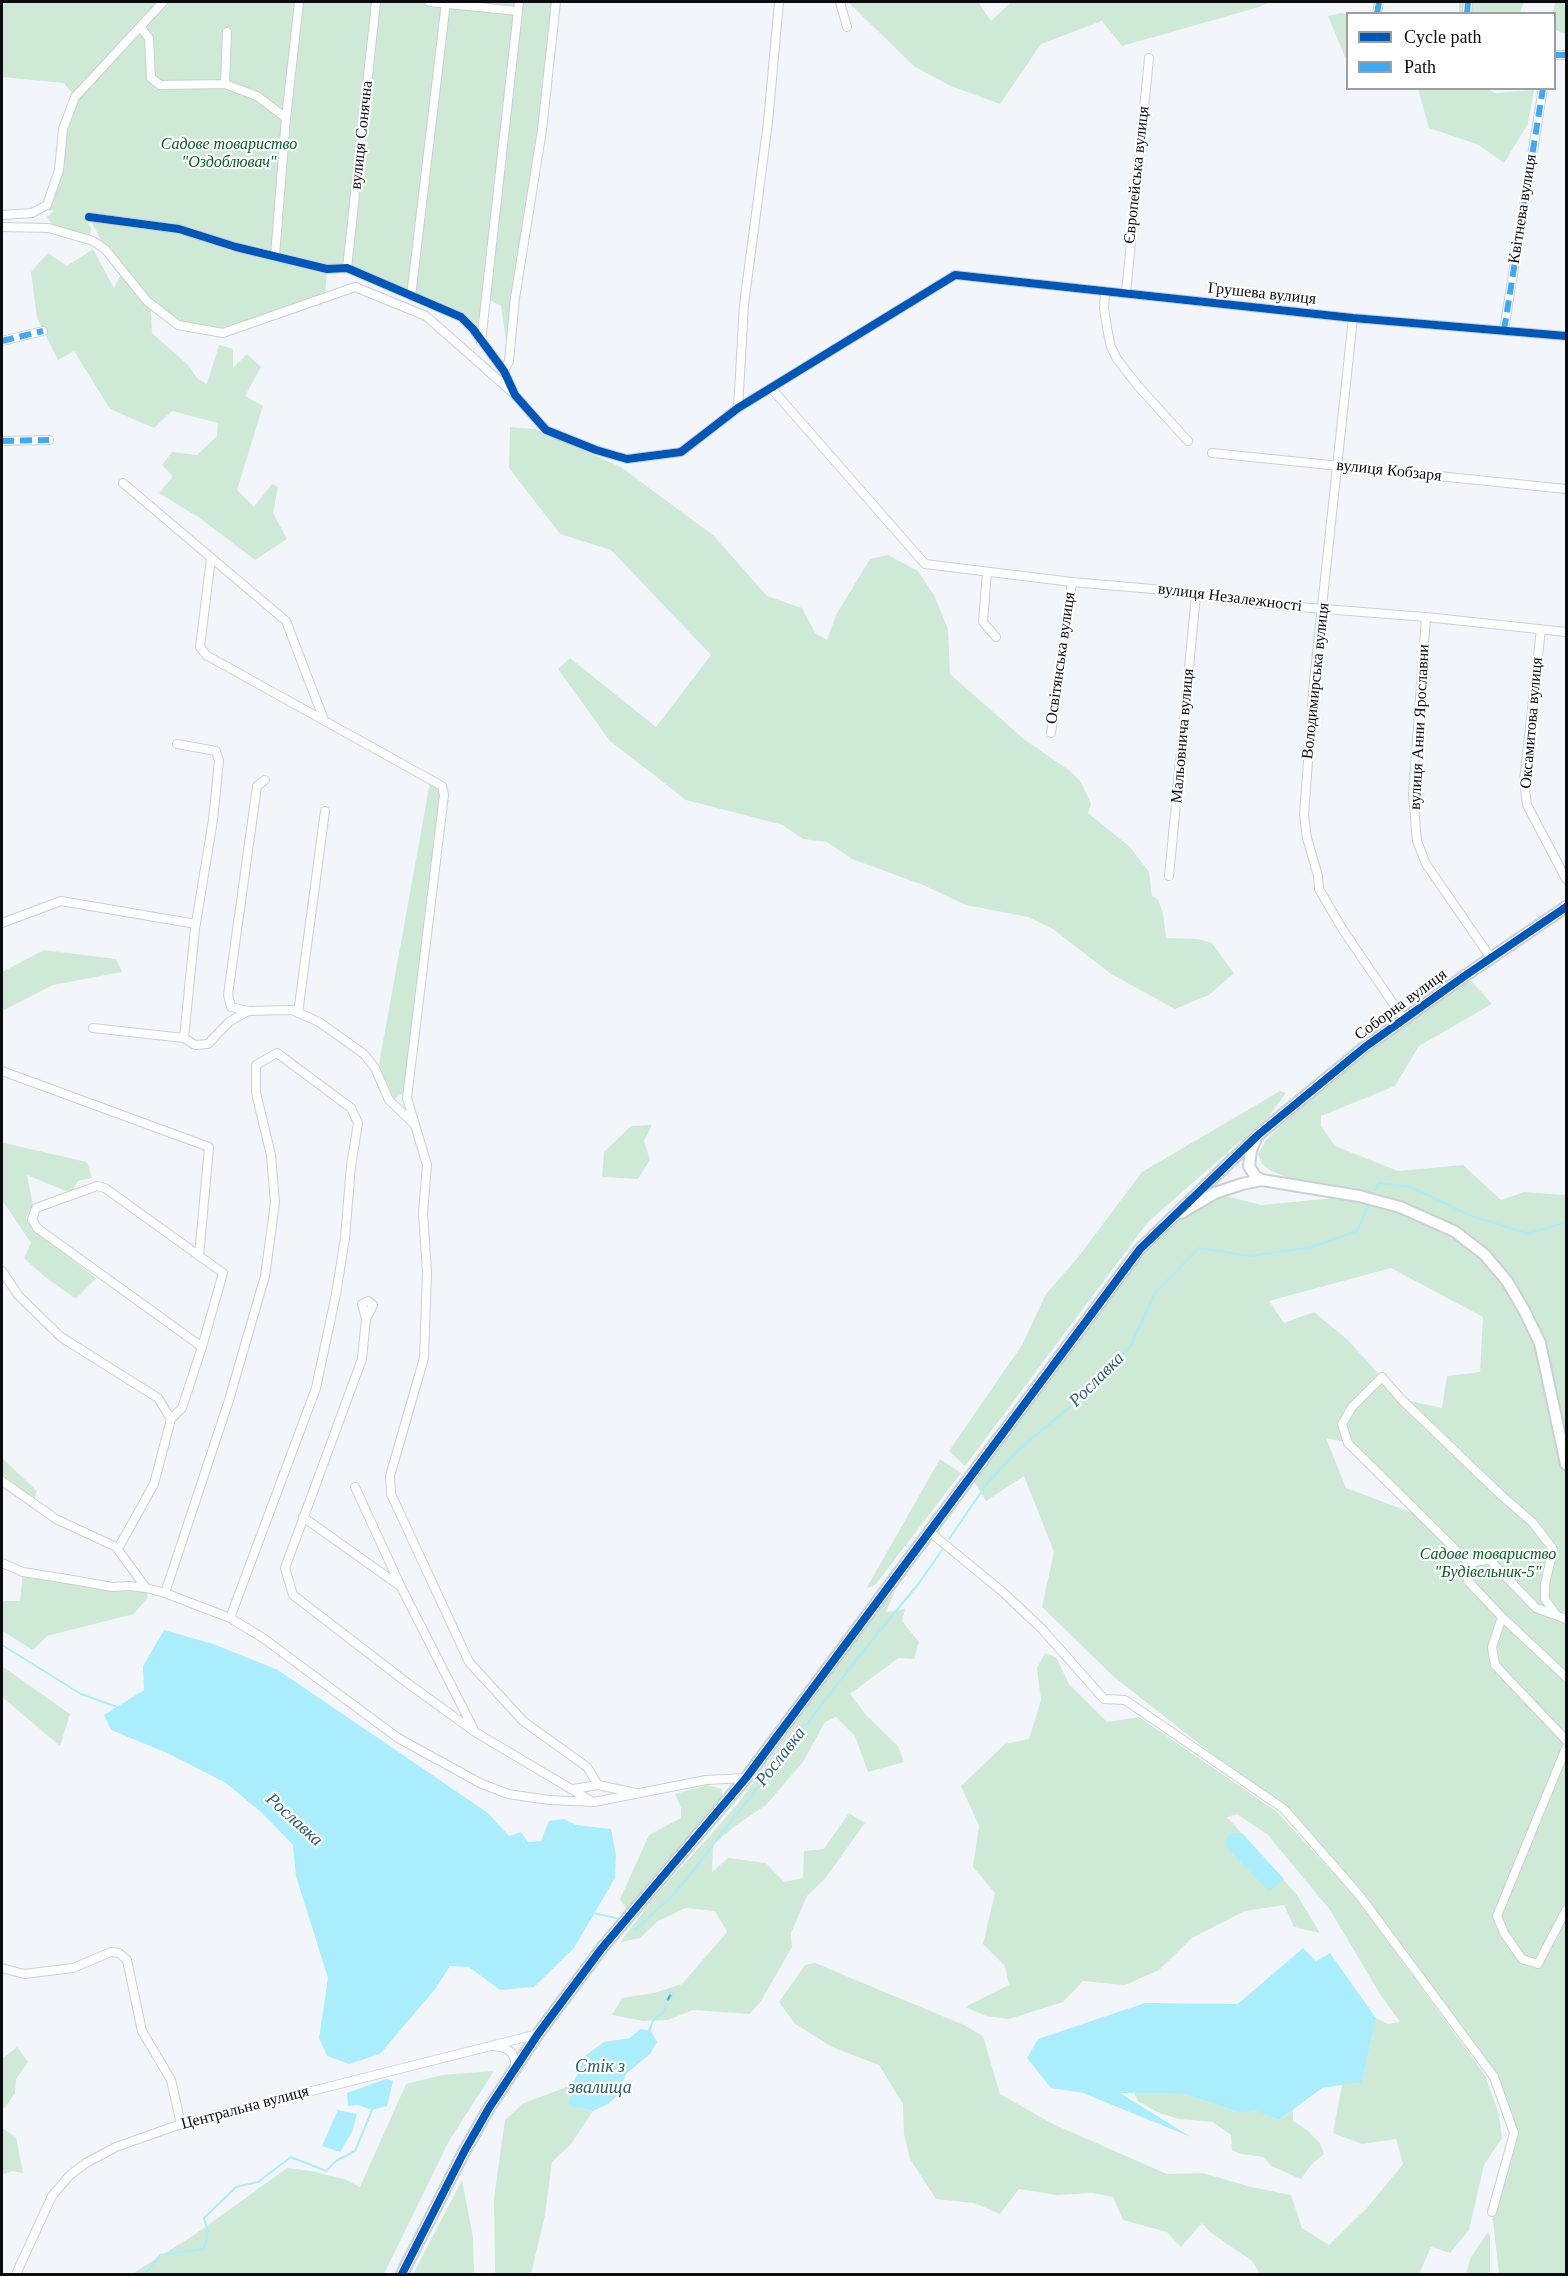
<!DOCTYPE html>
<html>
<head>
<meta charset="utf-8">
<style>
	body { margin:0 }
	#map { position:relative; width:1568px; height:2276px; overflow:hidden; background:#f2f6fa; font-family:"Times New Roman",serif }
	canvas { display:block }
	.frame { position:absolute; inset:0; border:3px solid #0a0c0f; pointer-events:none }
	.legend { position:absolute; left:1346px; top:12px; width:210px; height:78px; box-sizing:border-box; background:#fff; border:2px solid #9d9e9f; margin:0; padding:8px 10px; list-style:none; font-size:18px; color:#0a0c0f }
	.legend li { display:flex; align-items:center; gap:12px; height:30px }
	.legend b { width:30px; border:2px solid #9d9e9f }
</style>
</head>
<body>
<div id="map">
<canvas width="1568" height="2276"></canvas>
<div class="frame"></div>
<ul class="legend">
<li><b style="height:8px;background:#0057b8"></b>Cycle path</li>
<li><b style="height:8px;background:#3fa9f5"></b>Path</li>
</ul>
</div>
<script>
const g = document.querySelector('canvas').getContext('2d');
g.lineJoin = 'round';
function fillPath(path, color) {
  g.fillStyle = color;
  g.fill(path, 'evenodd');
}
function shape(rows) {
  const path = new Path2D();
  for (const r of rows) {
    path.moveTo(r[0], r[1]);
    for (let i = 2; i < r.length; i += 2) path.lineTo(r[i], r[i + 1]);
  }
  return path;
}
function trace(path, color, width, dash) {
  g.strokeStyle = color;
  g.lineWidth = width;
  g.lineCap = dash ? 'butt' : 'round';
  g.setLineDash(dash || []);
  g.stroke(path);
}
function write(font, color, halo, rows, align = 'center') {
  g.font = font + ' "Times New Roman",serif';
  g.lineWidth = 4.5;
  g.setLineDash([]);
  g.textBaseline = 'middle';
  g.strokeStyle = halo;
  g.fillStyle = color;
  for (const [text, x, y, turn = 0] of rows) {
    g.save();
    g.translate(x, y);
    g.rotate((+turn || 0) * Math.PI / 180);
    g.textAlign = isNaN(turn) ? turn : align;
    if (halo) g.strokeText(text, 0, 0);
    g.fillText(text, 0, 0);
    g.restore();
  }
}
const green = shape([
	[2,2,553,2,552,35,509,361,501,306,486,298,483,323,473,329,461,317,347,268,327,270,325,297,223,333,178,325,147,301,106,250,89,217,84,216,91,228,90,236,54,227,47,217,54,211,42,209,50,200,63,129,75,97,64,83,2,77],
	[848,2,978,2,991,21,1011,2,1271,2,1256,8,1122,46,1102,21,1041,44,1000,104,951,86,915,67],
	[1459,2,1524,2,1520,13,1459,14],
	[1552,2,1566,2,1566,34,1555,30,1553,13,1555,3],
	[1340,13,1347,14,1347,58,1345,57,1328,16],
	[1418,89,1488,89,1495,93,1534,90,1528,124,1504,163,1479,145,1429,128],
	[93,249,114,288,121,274,151,311,152,333,188,365,198,379,207,384,219,345,233,349,233,368,247,354,261,367,245,396,263,406,237,490,254,507,272,484,278,487,273,513,287,539,255,560,198,517,159,493,173,476,162,465,172,452,197,455,217,436,218,423,172,411,154,428,110,409,74,351,58,360,37,318,31,272,48,253,67,266],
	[510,427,535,429,621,467,714,536,767,596,802,608,815,633,827,640,836,615,870,559,888,555,918,571,934,595,948,629,950,674,1025,740,1070,771,1081,782,1091,804,1088,813,1130,847,1149,872,1152,896,1158,899,1163,913,1166,938,1198,939,1212,943,1234,973,1209,995,1175,1009,1111,974,1053,929,1028,917,966,905,923,885,852,859,827,842,803,839,783,825,686,800,610,741,558,669,570,658,656,727,711,655,611,550,560,534,509,468],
	[430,782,447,789,403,1093,394,1099,379,1064],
	[44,950,116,959,122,972,53,985,2,1011,2,972],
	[1466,975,1492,1004,1419,1046,1395,1086,1321,1116,1321,1126,1335,1146,1398,1171,1463,1165,1501,1200,1524,1192,1566,1195,1566,2274,1499,2274,1492,2212,1514,2133,1494,2077,1360,1896,1286,1812,1113,1676,1042,1607,1054,1552,1024,1476,986,1501,974,1481,1137,1263,1191,1207,1215,1193,1261,1205,1356,1196,1315,1188,1271,1171,1262,1164,1258,1154,1266,1140,1365,1047],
	[1391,1268,1483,1317,1480,1372,1447,1376,1442,1408,1401,1399,1348,1340,1314,1312,1284,1323,1269,1301],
	[1326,1438,1348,1443,1421,1516,1346,1488],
	[1280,1091,1286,1093,1269,1116,1148,1222,965,1466,949,1451,1022,1345,1046,1294,1079,1256,1142,1172],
	[652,1125,644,1141,650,1160,638,1179,602,1177,604,1152,631,1126],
	[4,1143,87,1162,92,1178,78,1181,71,1193,27,1175,33,1205,26,1218,36,1232,96,1278,76,1299,45,1277,24,1258,31,1243,2,1200,2,1145],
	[2,1458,37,1491,34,1499,2,1476],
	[940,1459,961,1473,876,1584,866,1589],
	[23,1572,146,1588,148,1597,134,1614,47,1636,33,1650,2,1631,2,1601,20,1601],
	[893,1589,895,1591,886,1612,905,1609,902,1621,919,1642,914,1659,898,1658,850,1694,866,1715,898,1746,904,1762,868,1772,855,1736,836,1717,825,1722,803,1762,766,1805,735,1826,713,1845,712,1872,728,1858,766,1863,784,1882,803,1878,804,1851,824,1849,849,1813,865,1823,824,1880,807,1896,791,1933,792,1947,761,2001,750,2014,693,2010,668,2020,643,2021,612,2015,622,1998,654,1993,682,1984,727,1932,715,1911,686,1908,658,1921,640,1938,620,1942,656,1895,737,1805],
	[1045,1653,1056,1657,1069,1684,1107,1722,1139,1717,1276,1811,1353,1894,1485,2075,1499,2114,1502,2138,1484,2165,1469,2230,1450,2253,1431,2247,1419,2274,1260,2274,1252,2261,1210,2232,1202,2223,1181,2247,1167,2232,1123,2220,1113,2197,1092,2193,1056,2195,1019,2189,1000,2214,974,2203,936,2199,910,2159,904,2134,903,2104,879,2065,834,2048,795,2024,779,2002,805,1965,815,1963,964,2025,983,2036,1000,2094,1053,2124,1167,2174,1203,2173,1251,2187,1291,2195,1302,2228,1329,2245,1367,2208,1403,2164,1396,2139,1362,2144,1333,2133,1342,2085,1362,2081,1376,2018,1388,2024,1400,2022,1380,1994,1330,1910,1268,1835,1237,1814,1227,1817,1297,1895,1320,1933,1294,1927,1284,1905,1245,1911,1192,1938,1159,1970,1125,1985,1083,1981,1063,2002,1009,2019,986,2016,965,2007,1009,1985,1005,1966,983,1944,995,1893,973,1867,979,1826,961,1786,1005,1744,1029,1739,1041,1700,1037,1668],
	[2,1666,70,1714,60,1746,2,1697],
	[708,1785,722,1789,722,1798,627,1909,620,1899,649,1835,681,1818,681,1808,675,1794],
	[17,2047,28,2062,16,2079,15,2093,5,2108,2,2107,2,2059],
	[494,2071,449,2141,384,2274,132,2274,194,2235,287,2168,311,2171,344,2179,360,2187,406,2084,442,2075],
	[572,2085,569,2101,579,2108,593,2111,571,2144,552,2162,545,2215,531,2274,495,2274,494,2198,505,2120,524,2103],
	[1134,2093,1184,2094,1241,2113,1253,2109,1279,2120,1293,2110,1293,2121,1307,2130,1320,2143,1324,2154,1311,2165,1301,2179,1271,2166,1264,2157,1241,2154,1232,2150,1231,2135,1213,2122,1179,2119,1159,2113,1138,2101],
	[2,2128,16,2137,23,2173,12,2171,2,2175],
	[462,2180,473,2237,474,2274,413,2274],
	[1488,2232,1490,2237,1490,2274,1466,2274,1471,2257]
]);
const water = shape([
	[164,1630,213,1644,278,1670,488,1813,509,1836,521,1832,528,1842,541,1841,549,1821,564,1819,576,1825,611,1829,616,1855,615,1878,574,1948,534,1987,500,1990,469,1967,450,1966,436,1988,380,2054,349,2064,327,2056,319,2038,328,1978,296,1876,293,1845,262,1813,226,1783,165,1752,111,1730,104,1715,144,1690,143,1666],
	[1229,1833,1242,1833,1284,1879,1269,1891,1225,1845],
	[1303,1948,1316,1961,1330,1953,1376,2018,1362,2082,1322,2088,1279,2120,1254,2110,1241,2113,1184,2094,1120,2093,1191,2137,1083,2093,1051,2088,1027,2058,1038,2039,1145,2003,1238,2004],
	[671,1992,674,1994,666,2003,666,2011,653,2022,651,2031,657,2042,650,2054,626,2074,618,2095,608,2104,593,2111,570,2106,569,2101,572,2085,586,2055,604,2042,630,2038,640,2029,648,2030,653,2019,664,2011,664,2005],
	[386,2079,393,2081,387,2106,372,2110,358,2105,348,2106,347,2093],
	[338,2110,357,2114,352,2132,340,2152,322,2146]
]);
const stream = shape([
	[1375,1190,1379,1183,1411,1187,1469,1215,1528,1234,1566,1222],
	[949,1539,986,1485,1017,1451,1077,1401,1130,1347,1154,1294,1199,1248,1250,1256,1312,1247,1357,1231,1370,1202],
	[2,1645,81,1694,117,1707],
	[593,1913,616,1918],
	[635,1930,673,1895,689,1876,864,1650,919,1583,942,1550],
	[145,2274,160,2255,204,2249,208,2232,204,2218,236,2187,258,2182,291,2157,326,2171,336,2161,355,2151,372,2110]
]);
const street = shape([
	[429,2,518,11],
	[840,2,847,27],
	[1377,14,1379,2],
	[1467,14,1468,2],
	[141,28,149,38,151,78,160,85,225,84,257,96,286,118],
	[1554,55,1566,55],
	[225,84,227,32],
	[2,215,32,213,47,205,59,170,63,129,75,97,163,2],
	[89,217,179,229,236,247,327,269,347,268,461,317,473,329,504,371,515,395,546,430,596,450,627,459,681,452,738,408,955,275,1353,318,1566,336],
	[2,227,49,228,93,241,106,250,147,301,178,325,223,333,355,287,426,316,512,392],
	[275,256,286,118,299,2],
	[347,268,376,2],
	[1105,291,1104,309,1108,333,1111,347,1117,359,1138,386,1188,441],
	[1126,293,1149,58],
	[411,296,446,2],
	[1353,318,1314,681,1304,815,1307,838,1318,876,1319,889,1343,930,1403,1018],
	[1504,330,1543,88],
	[2,341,43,331],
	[481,342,519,2],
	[504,371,509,361,515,298,542,130,556,2],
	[771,388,925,564,1072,582,1164,590,1261,604,1426,617,1566,632],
	[738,408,744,305,768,122,779,2],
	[2,441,49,440],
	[1212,453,1566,489],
	[123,483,286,621,324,720],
	[211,558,200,647,206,655,442,786,444,795,407,1098,427,1165,423,1213,427,1272,424,1358,390,1476,391,1494,469,1662,523,1721,587,1767,598,1785],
	[987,572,983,622,996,637],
	[1426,617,1413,794,1417,841,1426,864,1491,958],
	[1541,629,1524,781,1527,805,1566,879],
	[1051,733,1072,582],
	[177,744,216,751,219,761,213,820,195,929,184,1038,195,1045,208,1044,229,1022,248,1011],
	[265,780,257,786,228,995,231,1007,248,1011,292,1010,319,1022,364,1054,375,1068,389,1100,414,1124],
	[1169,876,1196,595],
	[2,923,61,901,196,924],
	[298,1013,325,811],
	[93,1028,184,1038],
	[2,1071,209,1147,199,1256],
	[2,1271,18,1295,61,1337,158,1398,171,1419,154,1484,120,1545,116,1547,146,1588,165,1593,230,1618,263,1638,398,1738,480,1783,508,1794,549,1800,594,1802,706,1780,746,1778],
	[366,1319,362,1304,368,1301,373,1305,366,1319,362,1359,285,1568,293,1595,406,1682,475,1732,593,1802],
	[171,1419,182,1408,202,1347,223,1273,105,1188,97,1186,36,1208,32,1219,37,1228,202,1347],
	[2,1481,56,1519,116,1547],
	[355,1487,401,1587,473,1728],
	[303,1517,400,1586],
	[931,1533,1004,1593,1042,1629,1104,1699,1125,1700,1284,1809,1360,1896,1494,2077,1514,2133,1492,2212],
	[2,1563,23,1572,73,1580,112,1587,130,1586,146,1588],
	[1471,1565,1348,1443,1342,1424,1352,1407,1382,1377,1401,1399,1501,1495,1533,1523,1553,1549,1545,1584,1545,1599,1556,1615],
	[165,1593,229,1400,265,1276,275,1203,271,1155,256,1093,256,1065,277,1053,351,1108,358,1123,351,1166,345,1238,336,1294,316,1388,230,1618],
	[1502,1617,1492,1647,1495,1665,1566,1740],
	[1566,1619,1536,1608,1489,1559,1471,1563,1468,1581,1502,1617,1566,1677],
	[1566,1748,1497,1916,1504,1933,1522,1959,1538,1964,1566,1910],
	[573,1789,598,1785,636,1793],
	[2,1968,24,1974,73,1968,111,1952,119,1953,127,1960,142,2031,171,2080,181,2124],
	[494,2046,505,2048,512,2053,515,2060,515,2068],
	[16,2274,52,2196,70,2175,86,2163,116,2147,181,2124,538,2034]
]);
const secondary = shape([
	[1255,1141,1251,1150,1249,1166,1255,1176,1262,1180],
	[1181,1213,1215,1193,1242,1184,1262,1180,1359,1196,1400,1207,1454,1231,1484,1254,1507,1281,1524,1310,1540,1343,1566,1464],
	[402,2274,465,2150,489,2108,538,2034,602,1948,746,1778,1140,1249,1258,1135,1365,1047,1466,975,1566,907]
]);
const quiet = shape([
	[1377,14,1379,2],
	[1467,14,1468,2],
	[1554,55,1566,55],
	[1504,330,1543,88],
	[2,341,43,331],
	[2,441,49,440],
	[668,1997,670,1998]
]);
const cycleway = shape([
	[89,217,179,229,236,247,327,269,347,268,461,317,473,329,504,371,515,395,546,430,596,450,627,459,681,452,738,408,955,275,1353,318,1566,336],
	[402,2274,465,2150,489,2108,538,2034,602,1948,746,1778,1140,1249,1258,1135,1365,1047,1466,975,1566,907]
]);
const streetNames = [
	["вулиця Сонячна",362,135,-84],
	["Європейська вулиця",1137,175,-84],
	["Квітнева вулиця",1523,209,-81],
	["Грушева вулиця",1262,294,6],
	["вулиця Кобзаря",1389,471,6],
	["вулиця Незалежності",1230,598,7],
	["Освітянська вулиця",1061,658,-82],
	["Володимирська вулиця",1316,681,-84],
	["Оксамитова вулиця",1532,723,-85],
	["вулиця Анни Ярославни",1420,727,-87],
	["Мальовнича вулиця",1183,736,-85],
	["Соборна вулиця",1401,1005,-36],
	["Центральна вулиця",245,2108,-15]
];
const parkNames = [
	["Садове товариство",229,145],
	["\"Оздоблювач\"",229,163],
	["Садове товариство",1488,1555],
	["\"Будівельник-5\"",1488,1573]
];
const waterNames = [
	["Рославка",1097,1380,-45],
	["Рославка",781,1757,-52],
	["Рославка",294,1820,42],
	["Стік з",600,2067],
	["звалища",600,2088]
];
fillPath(green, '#ceead6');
fillPath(water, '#aaedfc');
trace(stream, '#aaedfc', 2);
trace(street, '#cccfd2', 10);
trace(secondary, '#cccfd2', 14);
trace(street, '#fdfefe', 8);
trace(secondary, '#fdfefe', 10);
trace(quiet, '#3fa9f5', 6, [12, 6]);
trace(cycleway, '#0057b8', 8);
write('16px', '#0a0c0f', '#fff', streetNames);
write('italic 16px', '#045e25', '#fff', parkNames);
write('italic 18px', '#2b606b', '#fff', waterNames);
</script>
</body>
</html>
